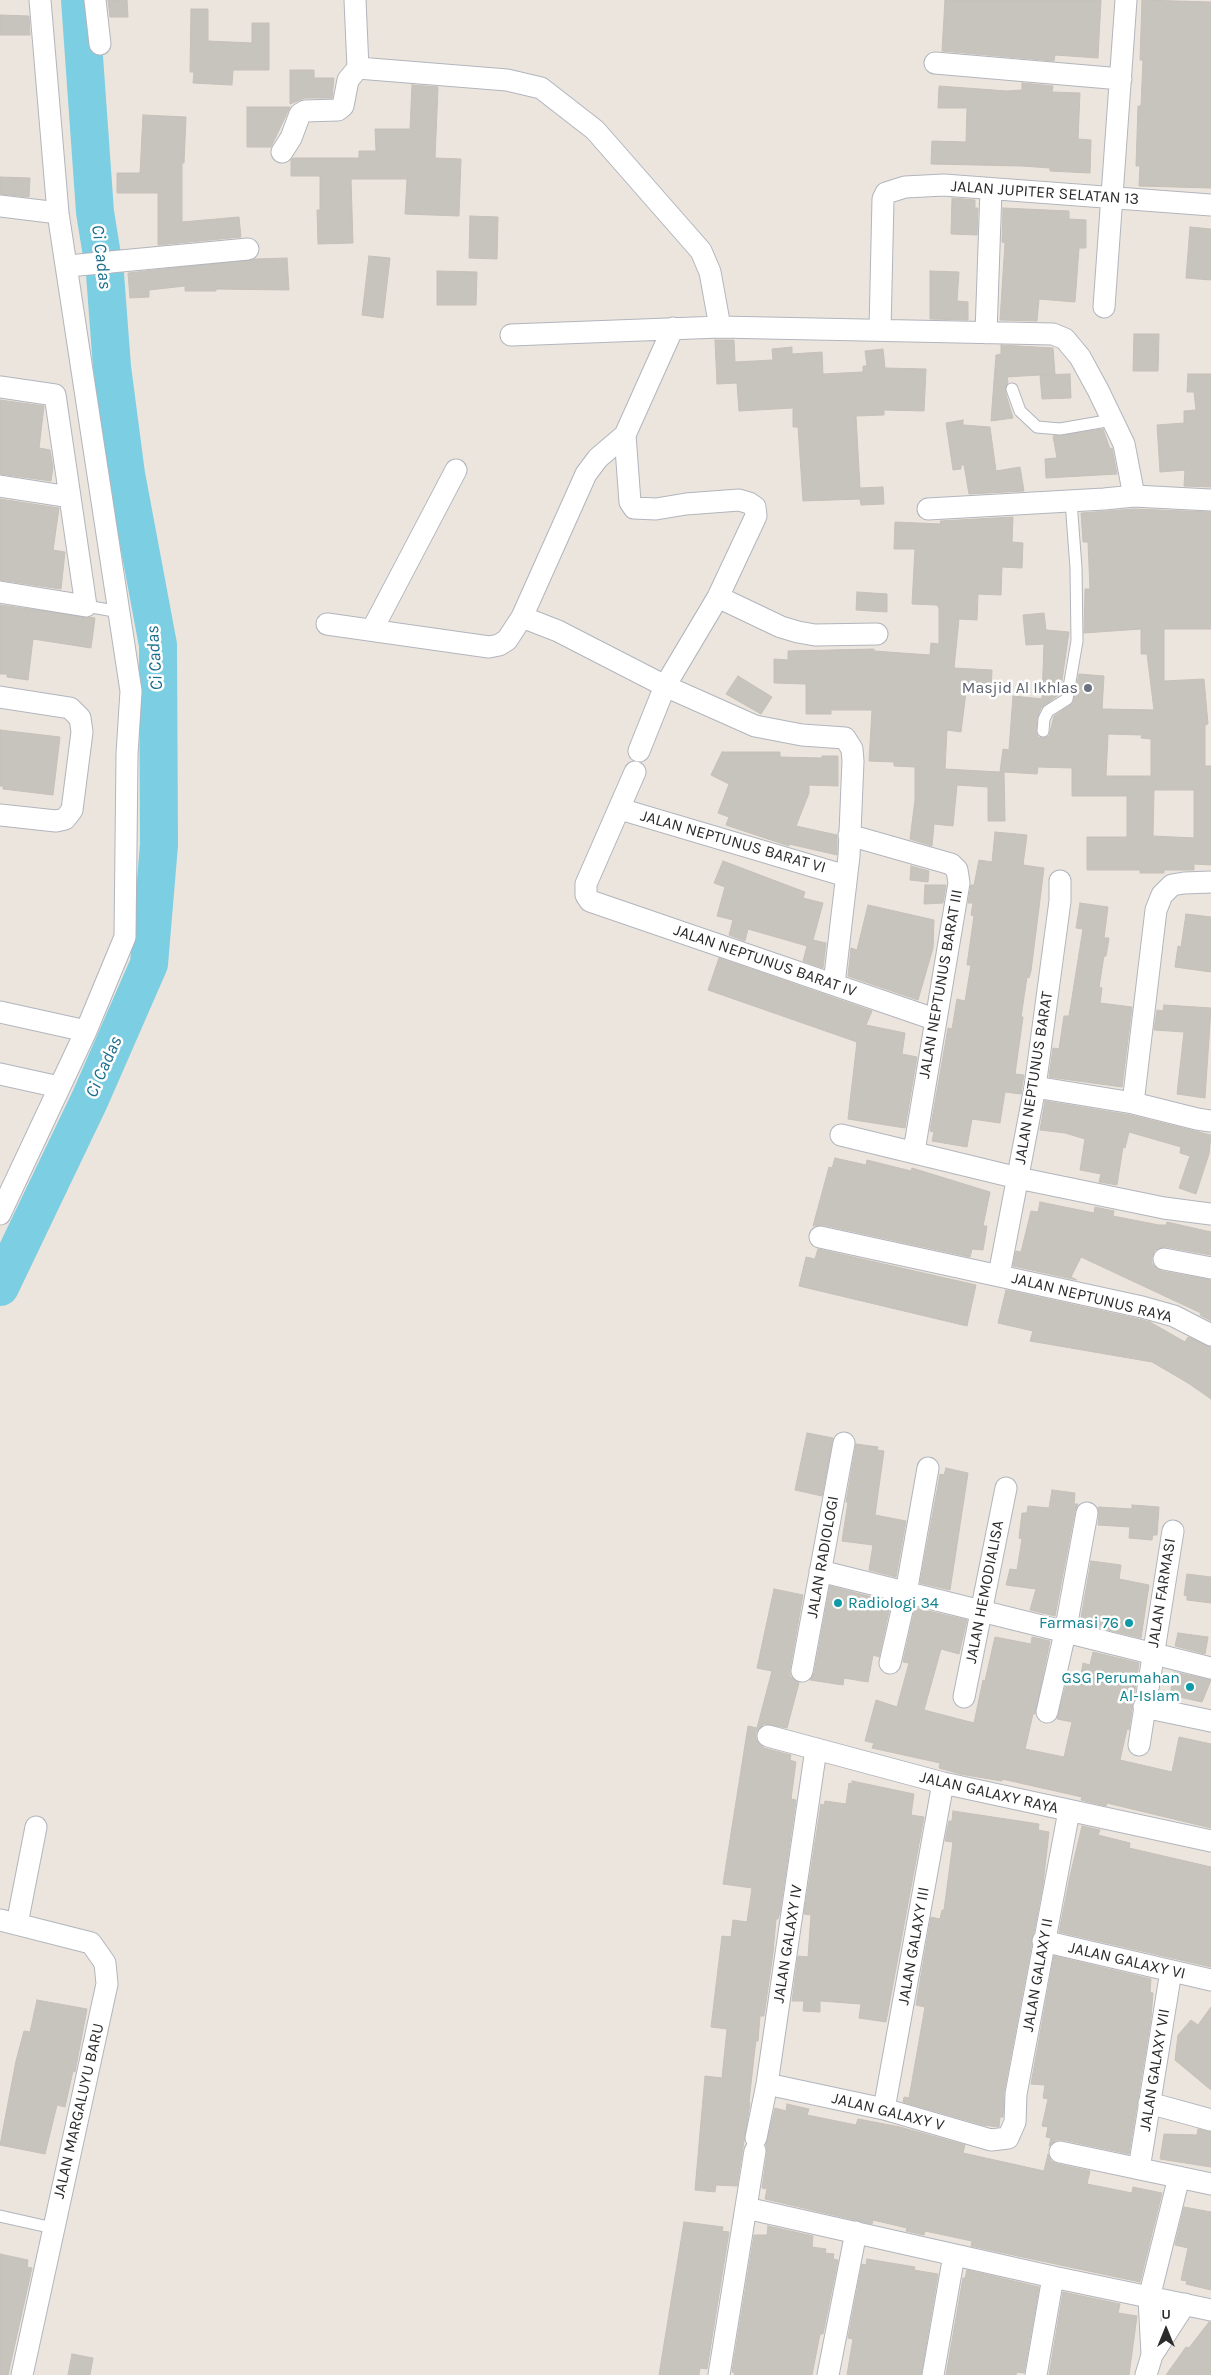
<!DOCTYPE html>
<html>
<head>
<meta charset="utf-8">
<style>
	body { margin:0 }
	#map { position:relative; width:1211px; height:2375px; overflow:hidden; background:#ebe5de; font-family:Karla,sans-serif }
	canvas { display:block }
	.north { position:absolute; left:1141px; top:2305px; width:50px; height:50px; -webkit-text-stroke:4px #fff; paint-order:stroke; rotate:0deg; font-size:14px; font-weight:700; line-height:20px; text-align:center; color:#2b2b2b }
	.north::after { content:''; display:block; margin:auto; width:18px; height:22px; background:#2b2b2b; clip-path:polygon(50% 0,100% 100%,50% 72%,0 100%) }
</style>
</head>
<body>
<div id="map">
<canvas width="1211" height="2375"></canvas>
<div class="north">U</div>
</div>
<script>
const g = document.querySelector('canvas').getContext('2d');
g.lineJoin = 'round';
function shape(rows) {
  const path = new Path2D();
  for (const r of rows) {
    path.moveTo(r[0], r[1]);
    for (let i = 2; i < r.length; i += 2) path.lineTo(r[i], r[i + 1]);
  }
  return path;
}
function trace(path, color, width, dash) {
  g.strokeStyle = color;
  g.lineWidth = width;
  g.lineCap = dash ? 'butt' : 'round';
  g.setLineDash(dash || []);
  g.stroke(path);
}
function fillPath(path, color) {
  g.fillStyle = color;
  g.fill(path, 'evenodd');
}
function write(font, color, halo, rows, align = 'center') {
  g.font = font + ' Karla,sans-serif';
  g.lineWidth = 5;
  g.setLineDash([]);
  g.textBaseline = 'middle';
  g.strokeStyle = halo;
  g.fillStyle = color;
  for (const [text, x, y, turn = 0] of rows) {
    g.save();
    g.translate(x, y);
    g.rotate((+turn || 0) * Math.PI / 180);
    g.textAlign = isNaN(turn) ? turn : align;
    if (halo) g.strokeText(text, 0, 0);
    g.fillText(text, 0, 0);
    g.restore();
  }
}
const river = shape([
	[0,1287,90,1099,149,964,159,845,158,645,126,474,112,367,105,274,95,212,80,0]
]);
const building = shape([
	[108,0,127,0,128,17,110,17,108,0],
	[945,0,1101,0,1098,58,1055,55,1054,61,942,51,945,0],
	[1142,0,1211,2,1211,188,1139,186,1140,166,1136,166,1138,106,1141,106,1143,60,1140,60,1142,0],
	[191,9,208,9,208,41,252,43,252,23,269,23,269,70,233,70,232,85,193,83,194,72,190,72,191,9],
	[0,15,29,16,30,35,0,35,0,15],
	[290,70,314,70,314,78,334,78,332,98,305,98,290,104,290,70],
	[1022,83,1053,86,1052,92,1080,93,1078,139,1091,140,1090,173,1050,171,1050,168,1022,166,931,164,932,141,966,142,967,108,938,108,939,86,1007,91,1022,90,1022,83],
	[412,85,438,87,435,158,461,159,459,216,405,214,407,179,351,179,353,243,318,244,317,210,320,210,320,176,291,176,291,160,293,158,359,158,359,151,376,151,375,129,410,129,412,85],
	[247,107,290,107,271,147,247,147,247,107],
	[143,115,186,117,184,163,182,163,182,222,239,217,241,237,158,245,158,193,117,193,117,173,140,173,143,115],
	[0,177,30,178,29,197,0,194,0,177],
	[952,198,975,200,975,208,978,208,977,235,951,234,952,198],
	[1003,208,1069,211,1069,219,1086,220,1086,248,1079,248,1075,302,1039,299,1037,321,1000,320,1005,243,1002,242,1003,208],
	[470,216,498,217,497,259,469,258,470,216],
	[1190,227,1211,229,1211,280,1186,278,1190,227],
	[369,256,390,258,383,318,362,315,369,256],
	[287,258,289,290,216,289,216,291,185,291,185,286,149,290,149,297,130,298,128,273,255,259,287,258],
	[437,271,477,272,476,305,437,305,437,271],
	[930,271,959,272,957,301,968,302,968,320,930,319,930,271],
	[1134,334,1159,334,1158,371,1133,371,1134,334],
	[715,340,734,340,735,362,773,360,772,349,792,347,792,354,822,352,823,374,863,372,863,366,867,366,865,351,883,349,885,368,926,369,924,411,884,410,884,415,856,416,860,488,883,487,884,504,861,505,860,499,803,501,798,427,793,427,793,408,739,411,737,383,717,384,715,340],
	[1001,345,1053,348,1055,374,1007,377,1008,383,1005,391,1013,418,991,421,996,355,1001,354,1001,345],
	[1070,374,1071,398,1042,399,1040,375,1070,374],
	[1188,374,1211,374,1211,487,1184,486,1185,470,1160,472,1157,425,1184,423,1184,411,1196,410,1194,392,1187,392,1188,374],
	[0,400,44,406,39,448,50,450,53,467,51,481,0,474,0,400],
	[963,420,963,425,990,427,996,471,1020,467,1024,491,969,494,964,465,961,465,961,469,953,470,946,423,963,420],
	[1103,429,1110,449,1112,448,1117,474,1046,478,1045,459,1057,458,1053,436,1103,429],
	[0,499,59,508,53,550,65,552,61,589,0,580,0,499],
	[1134,509,1211,512,1211,629,1164,629,1164,681,1204,679,1208,724,1205,725,1205,766,1211,766,1211,865,1194,864,1194,870,1164,870,1164,873,1140,873,1140,870,1087,870,1087,837,1127,837,1127,796,1072,796,1072,768,1038,767,1037,774,1004,772,1005,821,988,821,988,787,957,785,953,826,934,824,932,846,910,839,915,800,915,767,894,766,894,762,869,761,872,710,831,710,831,714,806,714,806,684,774,683,774,659,788,660,788,651,874,649,874,651,930,655,931,643,939,644,939,608,937,605,912,604,915,549,894,549,895,522,941,524,940,521,1013,517,1012,542,1023,543,1022,568,1002,567,1001,595,978,594,977,620,959,619,954,668,992,670,991,693,966,692,961,732,947,730,945,769,1000,772,1003,749,1009,750,1013,696,1042,699,1044,644,1026,645,1023,615,1044,613,1046,630,1069,632,1060,694,1041,708,1037,718,1036,731,1038,737,1043,738,1049,736,1054,716,1073,703,1079,674,1104,676,1102,709,1154,710,1147,654,1141,654,1141,629,1084,633,1085,589,1090,589,1088,542,1083,542,1081,513,1134,509],
	[1108,734,1142,735,1141,738,1151,739,1151,776,1106,776,1108,734],
	[1154,790,1194,790,1194,838,1153,836,1154,790],
	[857,592,887,594,887,612,856,610,857,592],
	[0,605,95,618,91,648,33,639,28,680,7,677,7,674,0,674,0,605],
	[738,676,772,697,761,714,726,694,738,676],
	[0,730,60,737,53,795,3,789,3,786,0,786,0,730],
	[722,752,780,752,780,757,822,758,822,756,838,756,838,786,809,785,809,793,796,826,837,835,837,855,789,844,789,846,726,825,729,817,718,813,729,784,711,775,722,752],
	[995,832,1027,835,1023,865,1044,868,1031,971,1029,978,1027,977,1021,1017,1023,1017,1015,1074,1024,1075,1021,1094,1005,1092,1000,1123,972,1119,967,1147,932,1141,934,1132,930,1131,948,1028,952,1029,957,999,965,1001,971,965,967,965,974,916,971,915,973,903,968,903,971,885,974,885,979,860,992,862,995,832],
	[723,861,805,892,803,898,823,903,813,940,826,943,823,968,803,961,807,946,748,929,745,941,729,935,733,920,717,916,725,887,714,883,723,861],
	[911,866,929,871,928,882,910,880,911,866],
	[925,885,946,885,943,903,924,904,925,885],
	[1080,903,1108,907,1104,938,1109,938,1106,956,1104,956,1099,987,1102,988,1100,1003,1132,1007,1122,1087,1049,1077,1053,1048,1059,1049,1064,1016,1069,1016,1083,929,1076,928,1080,903],
	[868,905,934,920,933,948,918,1000,848,976,851,948,857,950,868,905],
	[1186,914,1211,917,1211,972,1175,967,1178,946,1181,947,1186,914],
	[719,958,872,1011,866,1025,905,1033,902,1054,917,1057,905,1128,848,1119,857,1042,708,990,719,958],
	[1164,1005,1211,1008,1205,1098,1177,1094,1184,1032,1154,1030,1157,1010,1163,1011,1164,1005],
	[1045,1101,1130,1115,1211,1135,1209,1154,1196,1194,1179,1188,1190,1156,1180,1153,1181,1147,1129,1132,1125,1148,1123,1147,1117,1185,1099,1182,1101,1174,1080,1170,1085,1139,1065,1133,1040,1130,1045,1101],
	[835,1158,866,1165,867,1160,911,1171,912,1168,990,1192,983,1226,987,1226,983,1250,972,1249,970,1257,823,1225,813,1226,829,1167,832,1168,835,1158],
	[1040,1202,1094,1213,1095,1207,1114,1211,1113,1216,1159,1225,1166,1225,1167,1222,1211,1232,1211,1255,1166,1247,1155,1250,1152,1257,1152,1264,1161,1271,1211,1280,1211,1321,1200,1315,1201,1313,1081,1257,1071,1277,1077,1280,1013,1266,1016,1251,1021,1252,1031,1211,1038,1212,1040,1202],
	[818,1249,976,1285,967,1326,799,1286,806,1257,815,1259,818,1249],
	[1006,1290,1139,1319,1150,1322,1185,1342,1188,1337,1211,1347,1211,1399,1188,1383,1152,1362,1030,1341,1033,1331,998,1323,1006,1290],
	[807,1433,833,1438,822,1496,795,1490,807,1433],
	[856,1444,878,1447,877,1450,884,1451,875,1515,906,1521,896,1577,869,1570,873,1545,842,1541,848,1502,846,1502,856,1444],
	[946,1468,968,1473,950,1590,920,1583,940,1474,944,1475,946,1468],
	[1052,1490,1075,1493,1074,1504,1078,1504,1075,1511,1055,1616,1030,1610,1036,1589,1006,1585,1010,1569,1017,1570,1022,1539,1019,1538,1022,1513,1027,1513,1028,1506,1049,1508,1052,1490],
	[1132,1505,1159,1507,1157,1535,1153,1535,1152,1540,1129,1538,1130,1527,1098,1525,1099,1515,1098,1507,1132,1509,1132,1505],
	[1091,1561,1121,1565,1119,1579,1149,1585,1141,1638,1080,1623,1091,1561],
	[1187,1574,1211,1577,1211,1603,1187,1600,1187,1596,1184,1595,1187,1574],
	[830,1586,891,1602,879,1657,873,1655,868,1682,844,1678,843,1685,810,1680,814,1673,830,1586],
	[774,1589,803,1595,790,1669,790,1676,799,1683,787,1728,764,1724,756,1732,756,1739,759,1744,764,1748,791,1755,790,1760,796,1762,791,1799,796,1800,780,1912,778,1919,776,1919,773,1953,764,2016,760,2016,758,2041,756,2041,755,2048,749,2102,750,2103,737,2186,716,2185,715,2192,695,2190,705,2076,722,2078,727,2029,711,2027,722,1936,731,1937,733,1920,747,1922,752,1888,723,1884,748,1726,757,1728,772,1671,757,1668,774,1589],
	[915,1608,967,1620,959,1654,941,1649,924,1710,974,1723,983,1680,985,1681,995,1637,1031,1644,1032,1637,1050,1641,1035,1714,1033,1714,1025,1749,1064,1757,1072,1722,1057,1719,1068,1677,1080,1681,1083,1663,1090,1665,1093,1652,1139,1663,1129,1730,1127,1729,1120,1760,1172,1772,1179,1737,1211,1744,1211,1828,1107,1803,1106,1806,1081,1800,1082,1797,1002,1779,1002,1781,960,1774,939,1768,940,1763,872,1748,874,1743,865,1741,876,1700,897,1707,909,1663,903,1662,915,1608],
	[1178,1633,1208,1637,1205,1654,1175,1646,1178,1633],
	[1174,1672,1211,1680,1202,1702,1170,1695,1174,1672],
	[852,1781,914,1794,911,1815,924,1817,886,2022,859,2018,861,2004,820,2001,820,2012,803,2011,804,2001,792,2001,798,1956,808,1957,811,1915,804,1914,821,1804,824,1805,825,1801,846,1804,849,1783,852,1784,852,1781],
	[953,1811,1039,1824,1038,1830,1049,1832,1043,1884,1004,2092,1003,2117,1000,2117,999,2127,983,2125,903,2102,904,2097,909,2098,925,2007,916,2005,931,1917,940,1919,942,1910,944,1910,953,1842,945,1841,949,1821,952,1821,953,1811],
	[1082,1826,1100,1830,1098,1835,1130,1843,1129,1848,1211,1867,1211,1967,1059,1932,1070,1876,1082,1826],
	[1054,1956,1151,1979,1150,1992,1153,1993,1151,2018,1129,2154,1063,2140,1056,2140,1049,2146,1051,2138,1046,2137,1048,2127,1042,2126,1048,2099,1043,2098,1045,2085,1031,2084,1054,1956],
	[37,2000,87,2009,75,2072,73,2071,65,2107,57,2105,45,2154,0,2145,16,2061,24,2031,30,2032,37,2000],
	[1211,2007,1211,2090,1175,2060,1178,2035,1191,2020,1198,2025,1211,2007],
	[787,2104,809,2109,807,2115,856,2125,858,2119,900,2127,965,2145,963,2153,1044,2171,1048,2154,1051,2161,1057,2164,1090,2171,1087,2184,1132,2193,1133,2187,1162,2193,1140,2282,971,2246,972,2241,925,2231,924,2235,906,2231,907,2228,873,2220,872,2224,765,2199,767,2189,762,2188,767,2153,766,2145,775,2108,786,2111,787,2104],
	[1198,2129,1211,2132,1211,2167,1160,2159,1164,2134,1197,2135,1198,2129],
	[1184,2207,1211,2212,1211,2290,1186,2284,1187,2281,1181,2280,1188,2248,1175,2245,1184,2207],
	[684,2222,723,2227,722,2231,729,2232,707,2369,700,2368,699,2375,659,2375,684,2222],
	[768,2226,813,2236,812,2247,826,2249,825,2253,834,2254,833,2259,838,2260,823,2334,820,2334,812,2375,734,2375,735,2373,732,2372,754,2235,767,2235,768,2226],
	[0,2254,28,2260,27,2267,32,2268,8,2375,0,2375,0,2254],
	[867,2259,915,2267,914,2270,938,2274,921,2375,847,2375,853,2339,848,2338,862,2264,866,2265,867,2259],
	[967,2270,1039,2287,1024,2373,1017,2372,1016,2375,946,2375,963,2278,965,2278,967,2270],
	[1063,2292,1120,2304,1118,2313,1137,2316,1129,2375,1049,2375,1063,2292],
	[1209,2322,1211,2322,1211,2375,1166,2375,1186,2347,1189,2348,1209,2322],
	[72,2354,93,2358,90,2375,68,2375,72,2354]
]);
const lane = shape([
	[1012,389,1020,411,1037,427,1060,429,1112,420],
	[86,606,120,612],
	[1043,731,1044,719,1048,711,1067,699,1077,641,1076,568,1071,501],
	[0,2216,53,2228]
]);
const street = shape([
	[95,0,100,44],
	[355,0,358,68,507,80,541,88,595,130,701,251,710,272,720,327],
	[935,63,1121,79],
	[282,152,291,138,300,114,305,111,338,110,343,106,348,80,358,68],
	[0,206,58,213],
	[68,266,248,249],
	[1104,307,1126,0],
	[880,330,883,199,886,193,905,187,944,185,1211,205],
	[986,333,991,190],
	[511,335,720,327,1053,334,1065,339,1080,357,1098,390,1124,444,1134,496],
	[0,387,55,395,86,606,0,592],
	[0,486,70,497],
	[928,509,1104,499,1134,496,1211,500],
	[718,597,781,627,798,632,815,635,877,634],
	[522,617,586,474,598,458,625,435],
	[327,624,489,647,499,645,507,640,522,617,558,631,665,686,755,726,802,735,845,738,852,749,853,761,849,856,834,984],
	[372,630,456,470],
	[0,697,70,708,80,718,82,732,72,810,65,819,56,821,0,815],
	[639,751,665,686,718,597,756,516,755,507,749,503,739,500,686,504,656,509,634,508,630,502,625,435,673,328],
	[635,772,586,884,586,895,590,901,934,1019],
	[620,809,846,876],
	[849,835,951,864,957,870,959,883,914,1151],
	[0,1012,86,1031],
	[0,1074,59,1087],
	[1035,1087,1133,1103,1197,1119,1211,1121],
	[1133,1103,1156,910,1162,895,1172,885,1184,883,1211,882],
	[841,1135,1018,1178,1164,1208,1211,1214],
	[0,1214,86,1031,125,937,127,754,131,691,58,213,40,0],
	[820,1237,1142,1307,1174,1316,1211,1335],
	[1164,1259,1211,1268],
	[999,1275,1035,1087,1060,901,1060,881],
	[820,1571,1211,1668],
	[890,1663,906,1593,928,1468],
	[802,1671,844,1443],
	[964,1697,1006,1488],
	[1144,1707,1211,1721],
	[1047,1712,1065,1633,1087,1513],
	[768,1736,943,1783,1211,1841],
	[1139,1745,1173,1531],
	[0,1920,91,1943,105,1963,107,1984,22,2375],
	[17,1924,36,1827],
	[1043,1941,1211,1980],
	[767,2084,884,2109,991,2140,1008,2138,1015,2122,1016,2094,1069,1811],
	[1149,2103,1211,2120],
	[884,2109,943,1783],
	[756,2138,767,2084,816,1749],
	[1060,2152,1211,2184],
	[1139,2169,1171,1971],
	[746,2208,1053,2277,1211,2310],
	[1152,2355,1149,2298,1179,2177],
	[719,2375,755,2151],
	[828,2375,856,2232],
	[933,2375,954,2255],
	[1036,2375,1053,2277],
	[1146,2375,1152,2355,1185,2304]
]);
const markers = [
	[1088,688,5,"#6b7280"],
	[838,1603,5,"#0f9aa8"],
	[1129,1623,5,"#0f9aa8"],
	[1190,1687,5,"#0f9aa8"]
];
const streetNames = [
	["JALAN JUPITER SELATAN 13",1045,193,4],
	["JALAN NEPTUNUS BARAT VI",733,842,16],
	["JALAN NEPTUNUS BARAT IV",765,961,19],
	["JALAN NEPTUNUS BARAT III",941,984,-80],
	["JALAN NEPTUNUS BARAT",1034,1078,-81],
	["JALAN NEPTUNUS RAYA",1092,1298,14],
	["JALAN RADIOLOGI",823,1557,-80],
	["JALAN HEMODIALISA",985,1592,-79],
	["JALAN FARMASI",1162,1593,-81],
	["JALAN GALAXY RAYA",989,1793,13],
	["JALAN GALAXY IV",788,1944,-81],
	["JALAN GALAXY III",914,1946,-80],
	["JALAN GALAXY VI",1127,1961,13],
	["JALAN GALAXY II",1038,1975,-80],
	["JALAN GALAXY VII",1155,2070,-81],
	["JALAN MARGALUYU BARU",79,2111,-77],
	["JALAN GALAXY V",888,2112,14]
];
const worshipNames = [
	["Masjid Al Ikhlas",1078,688]
];
const cultureNames = [
	["Radiologi 34",848,1603,"left"],
	["Farmasi 76",1119,1623],
	["GSG Perumahan",1180,1678],
	["Al-Islam",1180,1696]
];
const waterNames = [
	["Ci Cadas",101,257,83],
	["Ci Cadas",155,658,-94],
	["Ci Cadas",104,1067,-66]
];
trace(river, '#7ccee2', 38);
fillPath(building, '#c7c3bd');
trace(building, '#c6c0b8', 1);
trace(lane, '#b2b5bd', 13);
trace(street, '#b2b5bd', 23);
trace(lane, '#fff', 11);
trace(street, '#fff', 21);
for (const [x, y, r, color] of markers) {
  const dot = new Path2D();
  dot.arc(x, y, r, 0, 2 * Math.PI);
  g.fillStyle = color;
  g.fill(dot);
  trace(dot, '#fff', 2);
}
write('16px', '#2b2b2b', '#fff', streetNames);
write('16px', '#5b616d', '#fff', worshipNames, 'right');
write('16px', '#0d838f', '#fff', cultureNames, 'right');
write('italic 18px', '#1b6e8e', '#fff', waterNames);
</script>
</body>
</html>
